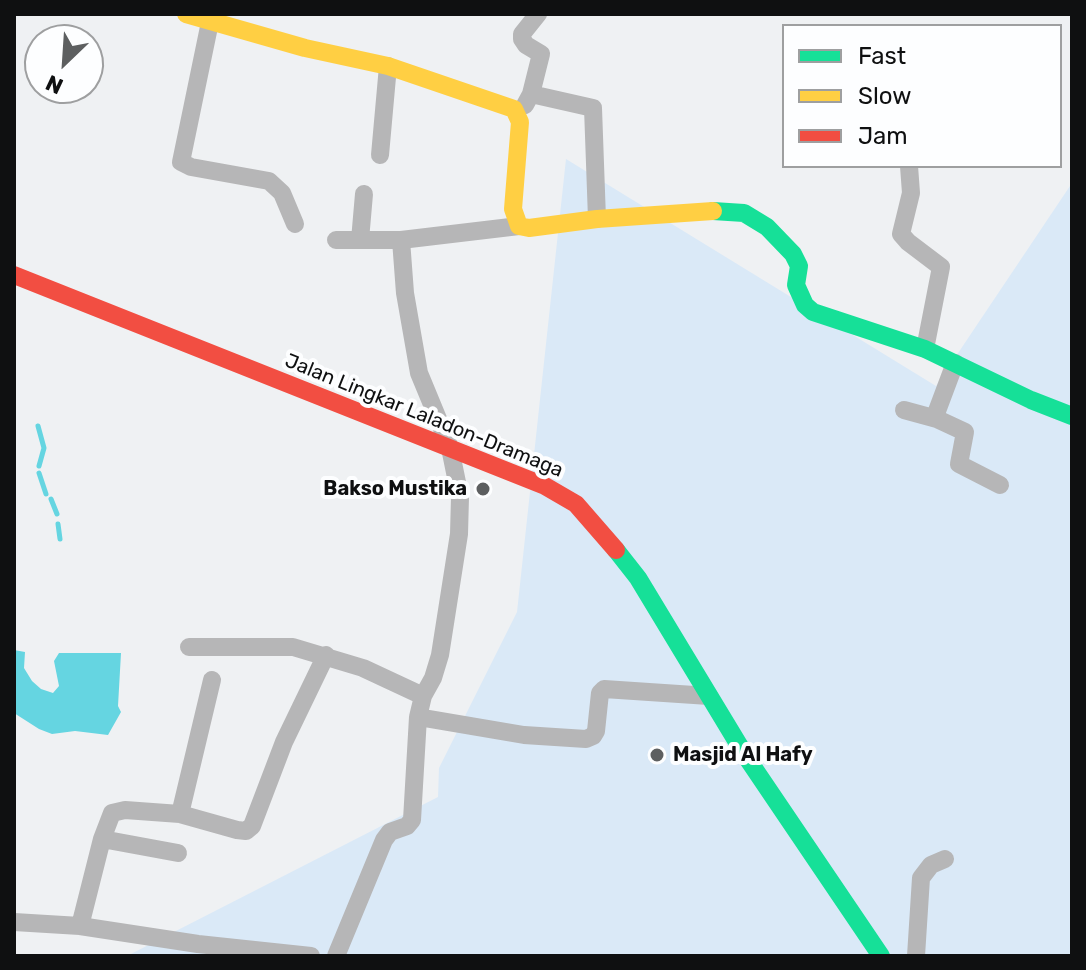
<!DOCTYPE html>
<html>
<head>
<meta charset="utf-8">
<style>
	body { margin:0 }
	#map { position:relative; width:1086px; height:970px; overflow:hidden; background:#eff1f3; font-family:Rubik,sans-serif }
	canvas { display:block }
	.frame { position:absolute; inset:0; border:16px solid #0f1011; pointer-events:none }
	.legend { position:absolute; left:782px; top:24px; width:280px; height:144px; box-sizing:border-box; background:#fdfeff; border:2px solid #9e9fa0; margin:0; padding:10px 14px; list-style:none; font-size:24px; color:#0f1011 }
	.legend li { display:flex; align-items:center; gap:16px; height:40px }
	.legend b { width:40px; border:2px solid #9e9fa0 }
	.north { position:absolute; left:24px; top:24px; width:80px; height:80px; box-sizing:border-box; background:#fdfeff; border:2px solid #9e9fa0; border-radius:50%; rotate:205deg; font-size:22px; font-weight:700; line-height:32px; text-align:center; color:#0f1011 }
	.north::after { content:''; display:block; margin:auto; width:28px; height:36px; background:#5d5f60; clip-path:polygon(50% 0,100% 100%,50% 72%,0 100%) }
</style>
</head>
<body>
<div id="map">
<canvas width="1086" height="970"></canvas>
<div class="frame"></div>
<ul class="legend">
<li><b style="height:10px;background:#16e098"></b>Fast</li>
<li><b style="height:10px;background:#ffcf43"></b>Slow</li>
<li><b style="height:10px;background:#f24e42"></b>Jam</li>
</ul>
<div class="north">N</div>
</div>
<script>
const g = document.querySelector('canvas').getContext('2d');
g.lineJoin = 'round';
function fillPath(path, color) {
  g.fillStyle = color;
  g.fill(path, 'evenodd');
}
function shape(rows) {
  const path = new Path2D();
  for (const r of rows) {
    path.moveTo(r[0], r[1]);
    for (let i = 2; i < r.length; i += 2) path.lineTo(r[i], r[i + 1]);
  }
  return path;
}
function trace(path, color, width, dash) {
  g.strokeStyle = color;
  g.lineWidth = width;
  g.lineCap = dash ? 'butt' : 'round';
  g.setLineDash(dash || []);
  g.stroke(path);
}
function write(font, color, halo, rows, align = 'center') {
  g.font = font + ' Rubik,sans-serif';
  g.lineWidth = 8;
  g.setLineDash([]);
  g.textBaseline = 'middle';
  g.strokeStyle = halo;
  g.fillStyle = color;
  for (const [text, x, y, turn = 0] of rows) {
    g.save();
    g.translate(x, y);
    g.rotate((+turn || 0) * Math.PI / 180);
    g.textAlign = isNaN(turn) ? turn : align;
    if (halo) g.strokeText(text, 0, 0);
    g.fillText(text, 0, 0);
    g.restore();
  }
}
const green = shape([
	[566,159,936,386,1072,183,1072,956,127,956,438,797,439,768,517,612]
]);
const water = shape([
	[14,650,25,652,24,668,32,681,41,689,53,693,59,686,54,661,59,653,121,653,118,706,121,712,108,735,75,731,52,734,39,729,14,713]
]);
const stream = shape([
	[38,426,44,448,39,466],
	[39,473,46,494],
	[51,499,57,514],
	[58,524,60,539]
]);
const street = shape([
	[210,22,181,162,191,167,269,181,282,193,295,224],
	[531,94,593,108,597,219],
	[525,105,531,94,541,54,526,45,522,39,522,34,538,14],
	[380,155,388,66],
	[909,166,911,193,901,234,908,242,941,267,925,349],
	[336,240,401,240,519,226],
	[360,240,364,194],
	[955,363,937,411,937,419,965,432,959,464,1000,485],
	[904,410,937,419],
	[189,647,293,647,363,668,423,696,433,678,440,655,459,534,460,497,450,448,419,373,405,293,401,240],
	[423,696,418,717,524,735,586,739,593,736,596,731,600,693,604,689,709,696],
	[180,814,212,680],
	[102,839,178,853],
	[14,922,80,926,198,944,311,956],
	[80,926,102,839,112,813,125,810,180,814,237,830,246,831,252,826,284,742,326,655],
	[336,956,384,840,390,832,407,826,412,820,418,717],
	[916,956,921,878,931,865,945,859]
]);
const fast = shape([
	[713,211,744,213,767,227,793,254,799,266,796,285,805,305,813,312,925,349,1031,400,1072,416],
	[616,550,638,578,745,755,881,956]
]);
const slow = shape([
	[186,14,305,48,388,66,514,109,520,122,513,209,519,226,529,228,597,219,713,211]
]);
const jam = shape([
	[14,275,545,486,576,504,616,550]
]);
const markers = [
	[483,489,8,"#5d5f60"],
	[657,755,8,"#5d5f60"]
];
const streetNames = [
	["Jalan Lingkar Laladon-Dramaga",424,416,22]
];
const poiNames = [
	["Bakso Mustika",467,489],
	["Masjid Al Hafy",673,755,"left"]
];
fillPath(green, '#dae9f7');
fillPath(water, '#65d5e1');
trace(stream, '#65d5e1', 5);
trace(street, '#b6b6b7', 18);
trace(fast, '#16e098', 18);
trace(slow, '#ffcf43', 18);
trace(jam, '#f24e42', 18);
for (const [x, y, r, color] of markers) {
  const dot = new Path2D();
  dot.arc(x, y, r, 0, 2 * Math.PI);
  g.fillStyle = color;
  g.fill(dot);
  trace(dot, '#fdfeff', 3);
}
write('20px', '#0f1011', '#fdfeff', streetNames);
write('bold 20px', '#0f1011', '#fdfeff', poiNames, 'right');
</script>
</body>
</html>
